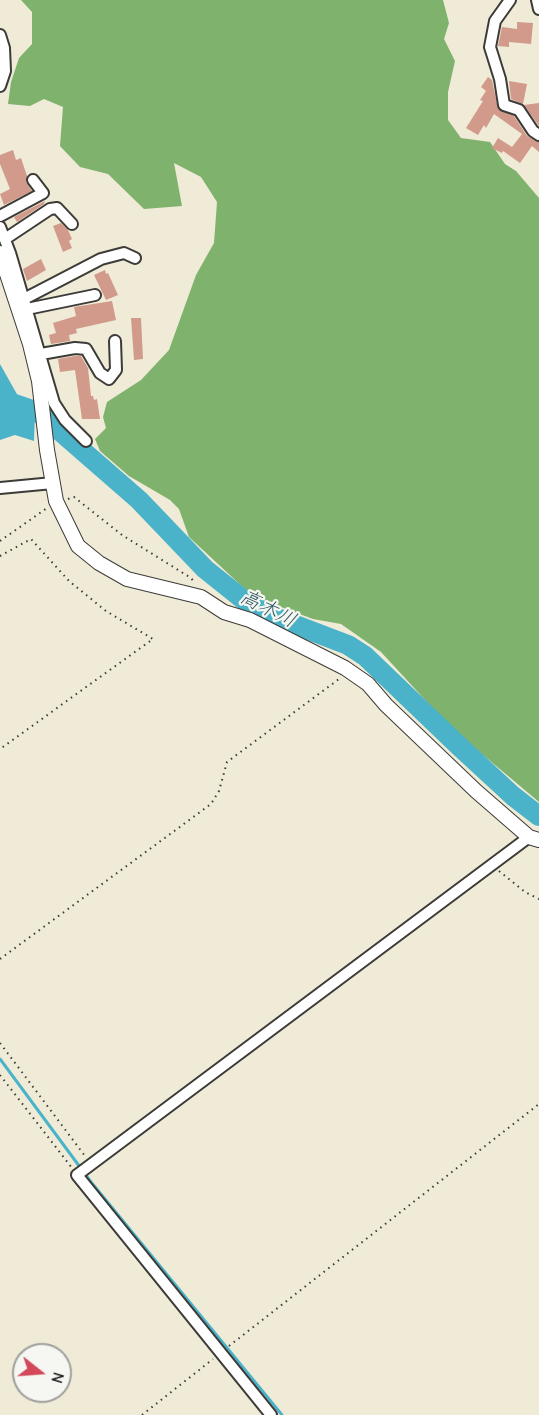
<!DOCTYPE html>
<html>
<head>
<meta charset="utf-8">
<style>
	body { margin:0 }
	#map { position:relative; width:539px; height:1415px; overflow:hidden; background:#efebd7; font-family:"Comic Neue",sans-serif }
	canvas { display:block }
	.north { position:absolute; left:12px; top:1343px; width:60px; height:60px; box-sizing:border-box; background:#f6f6f2; border:2px solid #9f9f9c; border-radius:50%; rotate:107deg; font-size:16px; font-weight:700; line-height:24px; text-align:center; color:#1c1c1c }
	.north::after { content:''; display:block; margin:auto; width:21px; height:27px; background:#d1495b; clip-path:polygon(50% 0,100% 100%,50% 72%,0 100%) }
</style>
</head>
<body>
<div id="map">
<canvas width="539" height="1415"></canvas>
<div class="north">N</div>
</div>
<script>
const g = document.querySelector('canvas').getContext('2d');
g.lineJoin = 'round';
function fillPath(path, color) {
  g.fillStyle = color;
  g.fill(path, 'evenodd');
}
function shape(rows) {
  const path = new Path2D();
  for (const r of rows) {
    path.moveTo(r[0], r[1]);
    for (let i = 2; i < r.length; i += 2) path.lineTo(r[i], r[i + 1]);
  }
  return path;
}
function trace(path, color, width, dash) {
  g.strokeStyle = color;
  g.lineWidth = width;
  g.lineCap = dash ? 'butt' : 'round';
  g.setLineDash(dash || []);
  g.stroke(path);
}
function write(font, color, halo, rows, align = 'center') {
  g.font = font + ' "Comic Neue","Klee One",sans-serif';
  g.lineWidth = 4.5;
  g.setLineDash([]);
  g.textBaseline = 'middle';
  g.strokeStyle = halo;
  g.fillStyle = color;
  for (const [text, x, y, turn = 0] of rows) {
    g.save();
    g.translate(x, y);
    g.rotate((+turn || 0) * Math.PI / 180);
    g.textAlign = isNaN(turn) ? turn : align;
    if (halo) g.strokeText(text, 0, 0);
    g.fillText(text, 0, 0);
    g.restore();
  }
}
const forest = shape([
	[21,0,443,0,449,23,444,39,455,61,448,92,448,120,461,138,490,142,505,164,516,171,539,198,539,802,451,728,381,652,341,624,313,619,281,607,247,591,189,537,179,509,170,500,129,476,100,451,95,439,106,428,103,417,107,402,141,380,169,350,196,275,214,243,217,202,201,177,174,163,182,206,144,209,108,174,80,167,60,146,63,107,44,99,30,106,8,104,11,82,19,58,32,44,32,12]
]);
const water = shape([
	[0,364,18,396,35,413,34,441,15,435,0,440]
]);
const stream = shape([
	[0,1059,91,1182,282,1415]
]);
const river = shape([
	[0,399,38,412,139,500,205,569,245,601,272,616,348,645,365,656,460,747,513,796,539,816]
]);
const building = shape([
	[517,22,533,23,531,44,509,42,509,47,498,46,502,27,517,29],
	[488,77,492,80,498,109,514,116,527,136,539,142,539,152,532,146,520,163,503,151,502,153,492,148,498,138,512,147,522,134,494,114,486,128,484,125,478,135,466,128,483,101,480,100,486,91,481,87],
	[509,81,527,84,523,104,511,99],
	[539,103,539,126,524,105],
	[13,150,16,160,21,158,27,176,26,182,32,191,4,205,0,194,10,189,0,164,0,155],
	[45,201,44,204,17,222,14,217],
	[61,223,68,230,72,239,69,241,72,248,63,252,53,226],
	[41,259,46,270,27,281,23,269],
	[105,270,106,274,108,273,118,295,106,300,94,275],
	[112,301,116,320,76,329,77,333,69,335,70,341,51,344,49,335,56,333,53,323,76,316,74,307],
	[131,318,141,318,143,359,134,360],
	[75,356,81,356,88,368,91,396,93,396,94,400,97,399,100,419,82,419,75,370,60,372,58,359]
]);
const path = shape([
	[68,499,74,497,122,535,191,578,194,582],
	[0,541,47,508],
	[0,556,31,539,69,581,106,611,153,639,0,749],
	[499,871,525,892,539,899],
	[0,959,211,804,219,791,227,762,339,679],
	[0,1043,85,1156],
	[0,1075,72,1168],
	[229,1346,539,1104],
	[142,1415,213,1359]
]);
const minor = shape([
	[510,0,495,21,490,47,500,79,504,105,519,110,533,131,539,135],
	[537,0,539,9],
	[0,35,4,48,5,71,0,86],
	[0,216,43,193,33,180],
	[0,227,10,253,54,403,65,420,86,441],
	[5,239,50,209,57,208,72,224],
	[24,299,101,259,124,253,135,258],
	[27,309,95,295],
	[41,354,75,348,86,349,100,373,109,379,116,370,115,341],
	[0,488,53,483],
	[271,1415,77,1175,529,837]
]);
const tertiary = shape([
	[0,253,30,344,39,381,47,450,56,501,78,546,99,563,127,579,201,597,224,612,250,620,345,668,368,684,386,705,476,791,529,837,539,840]
]);
const waterNames = [
	["高木川",268,609,27]
];
fillPath(forest, '#7fb26d');
fillPath(water, '#4ab3c9');
trace(stream, '#4ab3c9', 3);
trace(river, '#4ab3c9', 20);
fillPath(building, '#d19a8b');
trace(minor, '#3c3b38', 14);
trace(tertiary, '#3c3b38', 16);
trace(path, '#3c3b38', 2, [1.5, 4.5]);
trace(minor, '#fff', 10);
trace(tertiary, '#fff', 14);
write('italic 20px', '#2e5861', '#f6f6f2', waterNames);
</script>
</body>
</html>
